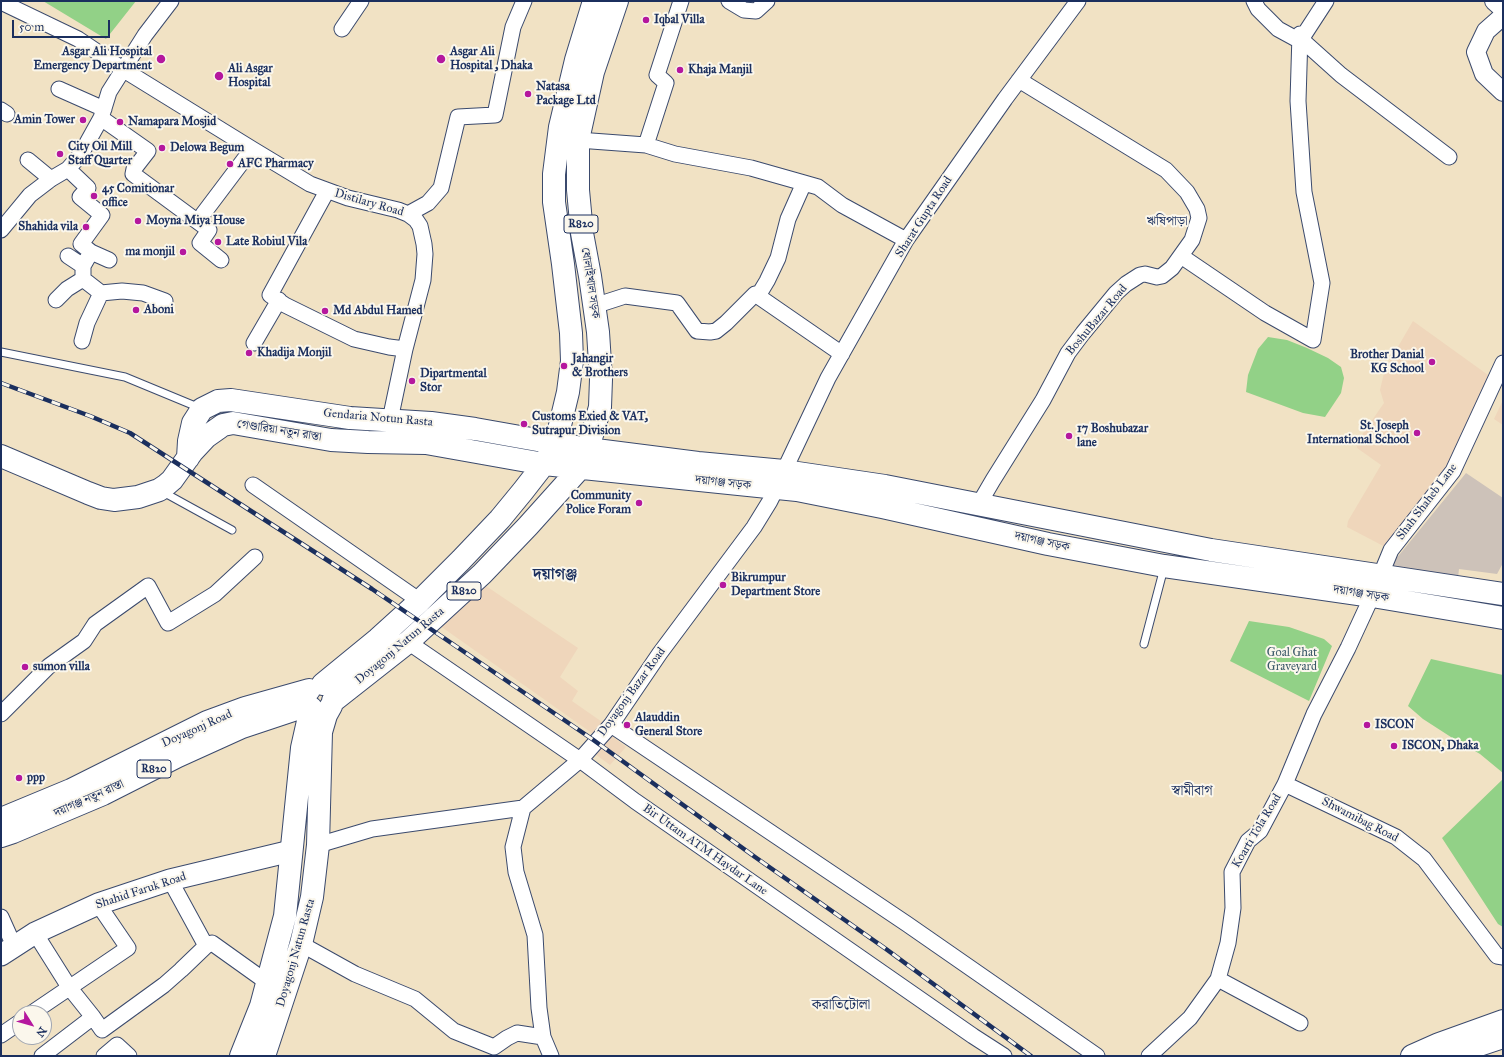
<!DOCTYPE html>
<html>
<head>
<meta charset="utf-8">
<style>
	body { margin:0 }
	#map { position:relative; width:1504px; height:1057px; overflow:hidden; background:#f1e2c4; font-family:"IM FELL Great Primer",serif }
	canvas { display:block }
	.frame { position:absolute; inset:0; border:2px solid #1b2f5e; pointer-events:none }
	.north { position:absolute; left:12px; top:1005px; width:40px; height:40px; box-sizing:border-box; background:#fbf7ec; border:1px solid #a1a7b3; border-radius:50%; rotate:127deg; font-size:11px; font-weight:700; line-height:16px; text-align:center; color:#1b2f5e }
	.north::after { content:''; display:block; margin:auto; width:14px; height:18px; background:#b5179e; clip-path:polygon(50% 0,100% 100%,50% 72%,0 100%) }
	.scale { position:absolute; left:12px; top:20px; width:98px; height:18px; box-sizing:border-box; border:2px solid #1b2f5e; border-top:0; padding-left:5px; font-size:12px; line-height:14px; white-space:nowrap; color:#1b2f5e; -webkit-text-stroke:3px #fbf7ec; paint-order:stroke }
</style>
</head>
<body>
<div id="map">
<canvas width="1504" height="1057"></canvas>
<div class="frame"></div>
<div class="north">N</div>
<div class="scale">50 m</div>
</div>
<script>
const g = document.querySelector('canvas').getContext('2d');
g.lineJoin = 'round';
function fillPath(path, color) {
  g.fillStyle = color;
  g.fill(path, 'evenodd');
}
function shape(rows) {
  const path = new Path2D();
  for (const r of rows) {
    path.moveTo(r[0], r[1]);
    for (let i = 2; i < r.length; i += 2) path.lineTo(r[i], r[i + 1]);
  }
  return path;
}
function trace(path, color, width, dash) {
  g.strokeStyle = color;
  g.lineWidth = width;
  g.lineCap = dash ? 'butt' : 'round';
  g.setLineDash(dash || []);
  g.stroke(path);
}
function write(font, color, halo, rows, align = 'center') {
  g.font = font + ' "IM FELL Great Primer","Noto Serif Bengali",serif';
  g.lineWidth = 4;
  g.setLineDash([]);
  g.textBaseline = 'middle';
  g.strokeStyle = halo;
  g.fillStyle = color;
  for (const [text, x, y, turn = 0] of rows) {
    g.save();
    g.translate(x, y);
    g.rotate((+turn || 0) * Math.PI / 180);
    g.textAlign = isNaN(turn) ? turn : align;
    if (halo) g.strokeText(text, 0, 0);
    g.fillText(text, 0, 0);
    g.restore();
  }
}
const built = shape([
	[1413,321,1495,380,1453,471,1391,550,1347,527,1348,521,1381,465,1357,448,1357,442,1384,403,1380,390,1385,369],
	[1503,400,1503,425,1494,419],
	[483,584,578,648,560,677,578,691,572,701,605,724,596,736,436,623],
	[612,736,626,747,610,765,595,754]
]);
const industrial = shape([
	[1466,473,1503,498,1503,563,1497,574,1459,569,1457,587,1380,575,1400,554]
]);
const green = shape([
	[43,1,136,1,106,39],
	[1268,337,1287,340,1307,348,1328,358,1341,367,1344,378,1341,393,1325,417,1303,413,1246,392,1248,375,1258,349],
	[1249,621,1289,627,1324,639,1332,646,1309,701,1230,661],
	[1431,659,1503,675,1503,773,1480,754,1454,739,1423,719,1408,706],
	[1503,779,1503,927,1498,924,1442,838]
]);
const service = shape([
	[1,352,125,377,200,408],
	[163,492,232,530],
	[1144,644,1164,568]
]);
const minor = shape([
	[729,1,744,10,756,11,767,1],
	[1254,1,1258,9,1278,29,1300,41,1326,1],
	[1,2,78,39,124,70,252,149,310,184,348,198,398,210,408,214,416,220,420,226,424,244,425,254,423,280,405,349,390,420],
	[342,29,361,1],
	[1302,40,1341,75,1449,157],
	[59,89,104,109],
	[1,110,7,114],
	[101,118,148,151,134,169,133,174,209,230,200,243,221,260],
	[578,140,646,145,675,154,751,168,804,183,818,187,842,205,906,240],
	[646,145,666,83,657,75,681,1],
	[28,160,51,179],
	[68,169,88,188,80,197,102,215,81,244,91,252,83,266],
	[327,191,270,295,285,305,354,339,389,347,405,349],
	[203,214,252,149],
	[408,214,428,203,441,188,458,117,495,115,513,27,524,1],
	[1,230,30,195,51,179,68,169,81,154,101,118,109,92,145,35,171,1],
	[91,252,109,260],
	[68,256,83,266,83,279,101,293,87,323,82,341],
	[1181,256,1265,313,1313,340,1322,283,1304,192,1298,101,1300,34],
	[101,293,122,291,143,293,165,301],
	[758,296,767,281,778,258,788,219,804,183],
	[56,300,67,289,83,279],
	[594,306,625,296,677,303,697,331,710,332,716,331,726,323,755,294,842,354],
	[254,343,279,300],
	[784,471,828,378,906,240,1005,99,1078,1],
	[253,485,420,601],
	[979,504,993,480,1043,400,1068,353,1083,333,1116,293,1126,284,1140,275,1145,274,1157,277,1162,276,1172,268,1192,240,1199,218,1197,209,1187,192,1166,170,1019,80],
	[408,642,580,760,635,801,973,1036,1004,1056],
	[1,714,49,666,84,641,95,624,148,586,168,623,215,594,255,557],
	[611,725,907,924,1097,1056],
	[1285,784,1396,837,1424,859,1497,956,1503,957],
	[523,808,513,847,516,872,535,935,539,1008,543,1037,551,1056],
	[318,845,372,829,523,808,580,760,611,725,660,653,754,527,770,501,776,489],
	[170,880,206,946],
	[1,917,14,946],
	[35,933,69,987,93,1017],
	[301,944,355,974,415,999,454,1031,494,1047,507,1038,517,1033,543,1037],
	[1218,979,1300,1023],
	[32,1013,128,948,98,904],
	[1,1035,20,1022],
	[42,1056,93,1017,102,1030,164,985,181,970,206,946,212,943,268,983],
	[104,1056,117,1045,129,1056],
	[1149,1056,1190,1018,1218,979,1228,943,1233,908,1232,872,1248,841,1260,831,1285,784,1314,714,1348,648,1372,596,1391,550,1453,471,1503,363]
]);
const tertiary = shape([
	[1494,1,1503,9],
	[1503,16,1486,31,1476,52,1484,74,1503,92]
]);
const secondary = shape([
	[1,955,35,933,98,904,170,880,291,851]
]);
const primary = shape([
	[1,456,88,493,101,498,114,500,138,497,159,490,165,486,172,480,192,452,206,437,223,425,233,423,331,440,368,442,426,443,544,464,797,490,882,507,1048,544,1164,566,1372,596,1503,618],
	[188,458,189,441,193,423,202,409,218,401,231,400,350,418,431,423,475,429,588,449,698,463,784,471,885,486,1211,550,1503,594],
	[323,684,378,639,420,601,461,560,500,519,523,491,544,464,556,442,568,392,572,361,571,333,563,264,554,202,554,174,560,127,576,60,594,1],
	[333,701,408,642,482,574,528,526,581,467,588,449,600,407,601,379,598,332,590,276,582,233,578,190,578,140,593,72,617,1],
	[1,819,71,790,207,722,245,708,309,690],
	[1,836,13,832,103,794,178,756,242,727,308,705],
	[241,1056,261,1006,285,916,302,748,311,708],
	[264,1056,301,944,312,897,318,845,321,732,326,715,331,706],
	[1412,1056,1439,1044,1503,1021]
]);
const motorway = shape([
	[1452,1056,1473,1047,1503,1037]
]);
const rail = shape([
	[1,383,90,416,130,433,372,589,592,739,755,857,886,949,1031,1056]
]);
const markers = [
	[646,20,4,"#b5179e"],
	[161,59,5,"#b5179e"],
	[441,59,5,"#b5179e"],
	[680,70,4,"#b5179e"],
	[219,76,5,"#b5179e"],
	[528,94,4,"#b5179e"],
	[83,120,4,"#b5179e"],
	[120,122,4,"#b5179e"],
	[162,148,4,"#b5179e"],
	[60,154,4,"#b5179e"],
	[230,164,4,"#b5179e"],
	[94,196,4,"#b5179e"],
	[138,221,4,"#b5179e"],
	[86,227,4,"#b5179e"],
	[218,242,4,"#b5179e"],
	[183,252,4,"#b5179e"],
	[136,310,4,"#b5179e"],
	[325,311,4,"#b5179e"],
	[249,353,4,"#b5179e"],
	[1432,362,4,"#b5179e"],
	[564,366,4,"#b5179e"],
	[412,381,4,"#b5179e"],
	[524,424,4,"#b5179e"],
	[1417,433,4,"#b5179e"],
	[1069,436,4,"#b5179e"],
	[639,503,4,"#b5179e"],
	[723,585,4,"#b5179e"],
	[25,667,4,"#b5179e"],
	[627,725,4,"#b5179e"],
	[1367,725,4,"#b5179e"],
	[1394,746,4,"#b5179e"],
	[19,778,4,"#b5179e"]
];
const shields = [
	[581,224,34],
	[464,591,34],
	[154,769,34]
];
const shieldNames = [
	["R820",581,224],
	["R820",464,591],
	["R820",154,769]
];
const poiNames = [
	["Iqbal Villa",654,20],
	["Asgar Ali Hospital",152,52,"right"],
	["Emergency Department",152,66,"right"],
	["Asgar Ali",450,52],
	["Hospital , Dhaka",450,66],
	["Ali Asgar",228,69],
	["Hospital",228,83],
	["Khaja Manjil",688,70],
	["Natasa",536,87],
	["Package Ltd",536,101],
	["Amin Tower",75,120,"right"],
	["Namapara Mosjid",128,122],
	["City Oil Mill",68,147],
	["Staff Quarter",68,161],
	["Delowa Begum",170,148],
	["AFC Pharmacy",238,164],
	["45 Comitionar",102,189],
	["office",102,203],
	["Moyna Miya House",146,221],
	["Shahida vila",78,227,"right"],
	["Late Robiul Vila",226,242],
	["ma monjil",175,252,"right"],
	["Aboni",144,310],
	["Md Abdul Hamed",333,311],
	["Khadija Monjil",257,353],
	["Brother Danial",1424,355,"right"],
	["KG School",1424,369,"right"],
	["Jahangir",572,359],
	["& Brothers",572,373],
	["Dipartmental",420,374],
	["Stor",420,388],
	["Customs Exied & VAT,",532,417],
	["Sutrapur Division",532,431],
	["St. Joseph",1409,426,"right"],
	["International School",1409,440,"right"],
	["17 Boshubazar",1077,429],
	["lane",1077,443],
	["Community",631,496,"right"],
	["Police Foram",631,510,"right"],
	["Bikrumpur",731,578],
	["Department Store",731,592],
	["sumon villa",33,667],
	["Alauddin",635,718],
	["General Store",635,732],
	["ISCON",1375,725],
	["ISCON, Dhaka",1402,746],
	["ppp",27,778]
];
const streetNames = [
	["Distilary Road",369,203,16],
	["Sharat Gupta Road",924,217,-57],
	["ধোলাইখাল সড়ক",590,283,81],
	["BoshuBazar Road",1097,320,-50],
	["Gendaria Notun Rasta",378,418,5],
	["গেণ্ডারিয়া নতুন রাস্তা",279,431,9],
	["দয়াগঞ্জ সড়ক",723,483,6],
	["Shah Shaheb Lane",1427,502,-53],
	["দয়াগঞ্জ সড়ক",1042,542,12],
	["দয়াগঞ্জ সড়ক",1361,594,9],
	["Doyagonj Natun Rasta",400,646,-40],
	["Doyagonj Bazar Road",632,692,-54],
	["Doyagonj Road",197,729,-24],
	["দয়াগঞ্জ নতুন রাস্তা",89,799,-24],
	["Shwamibag Road",1360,820,27],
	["Koarti Tola Road",1257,831,-59],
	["Bir Uttam ATM Haydar Lane",705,850,35],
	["Shahid Faruk Road",141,891,-18],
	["Doyagonj Natun Rasta",296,953,-74]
];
const parkNames = [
	["Goal Ghat",1292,653],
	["Graveyard",1292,667]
];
const neighbourhoodNames = [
	["ঋষিপাড়া",1167,222]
];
const quarterNames = [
	["স্বামীবাগ",1192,792],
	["করাতিটোলা",841,1006]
];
const districtNames = [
	["দয়াগঞ্জ",555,575]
];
fillPath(built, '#efd6bb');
fillPath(industrial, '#cdc2b9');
fillPath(green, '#92d187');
trace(service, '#3b4a6d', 9);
trace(minor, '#3b4a6d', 17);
trace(tertiary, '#3b4a6d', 20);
trace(secondary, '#3b4a6d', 23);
trace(primary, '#3b4a6d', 24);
trace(motorway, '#3b4a6d', 24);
trace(service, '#fff', 7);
trace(minor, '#fff', 15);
trace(tertiary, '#fff', 18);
trace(secondary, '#fff', 21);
trace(primary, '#fff', 22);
trace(motorway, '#fff', 22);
trace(rail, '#1b2f5e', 4.5);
trace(rail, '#fbf7ec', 3, [9]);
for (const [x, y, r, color] of markers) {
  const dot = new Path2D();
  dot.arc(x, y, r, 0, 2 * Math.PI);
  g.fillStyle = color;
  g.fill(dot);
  trace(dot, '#fbf7ec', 1.5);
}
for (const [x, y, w] of shields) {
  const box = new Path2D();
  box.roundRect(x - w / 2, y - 9, w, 18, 3);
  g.fillStyle = '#fbf7ec';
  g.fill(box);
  trace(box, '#1b2f5e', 1);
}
write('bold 11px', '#1b2f5e', null, shieldNames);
write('bold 12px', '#1b2f5e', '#fbf7ec', poiNames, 'left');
write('12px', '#1b2f5e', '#fbf7ec', streetNames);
write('12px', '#395868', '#fbf7ec', parkNames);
write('13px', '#1b2f5e', '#fbf7ec', neighbourhoodNames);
write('14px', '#1b2f5e', '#fbf7ec', quarterNames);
write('bold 16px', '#1b2f5e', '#fbf7ec', districtNames);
</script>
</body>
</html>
